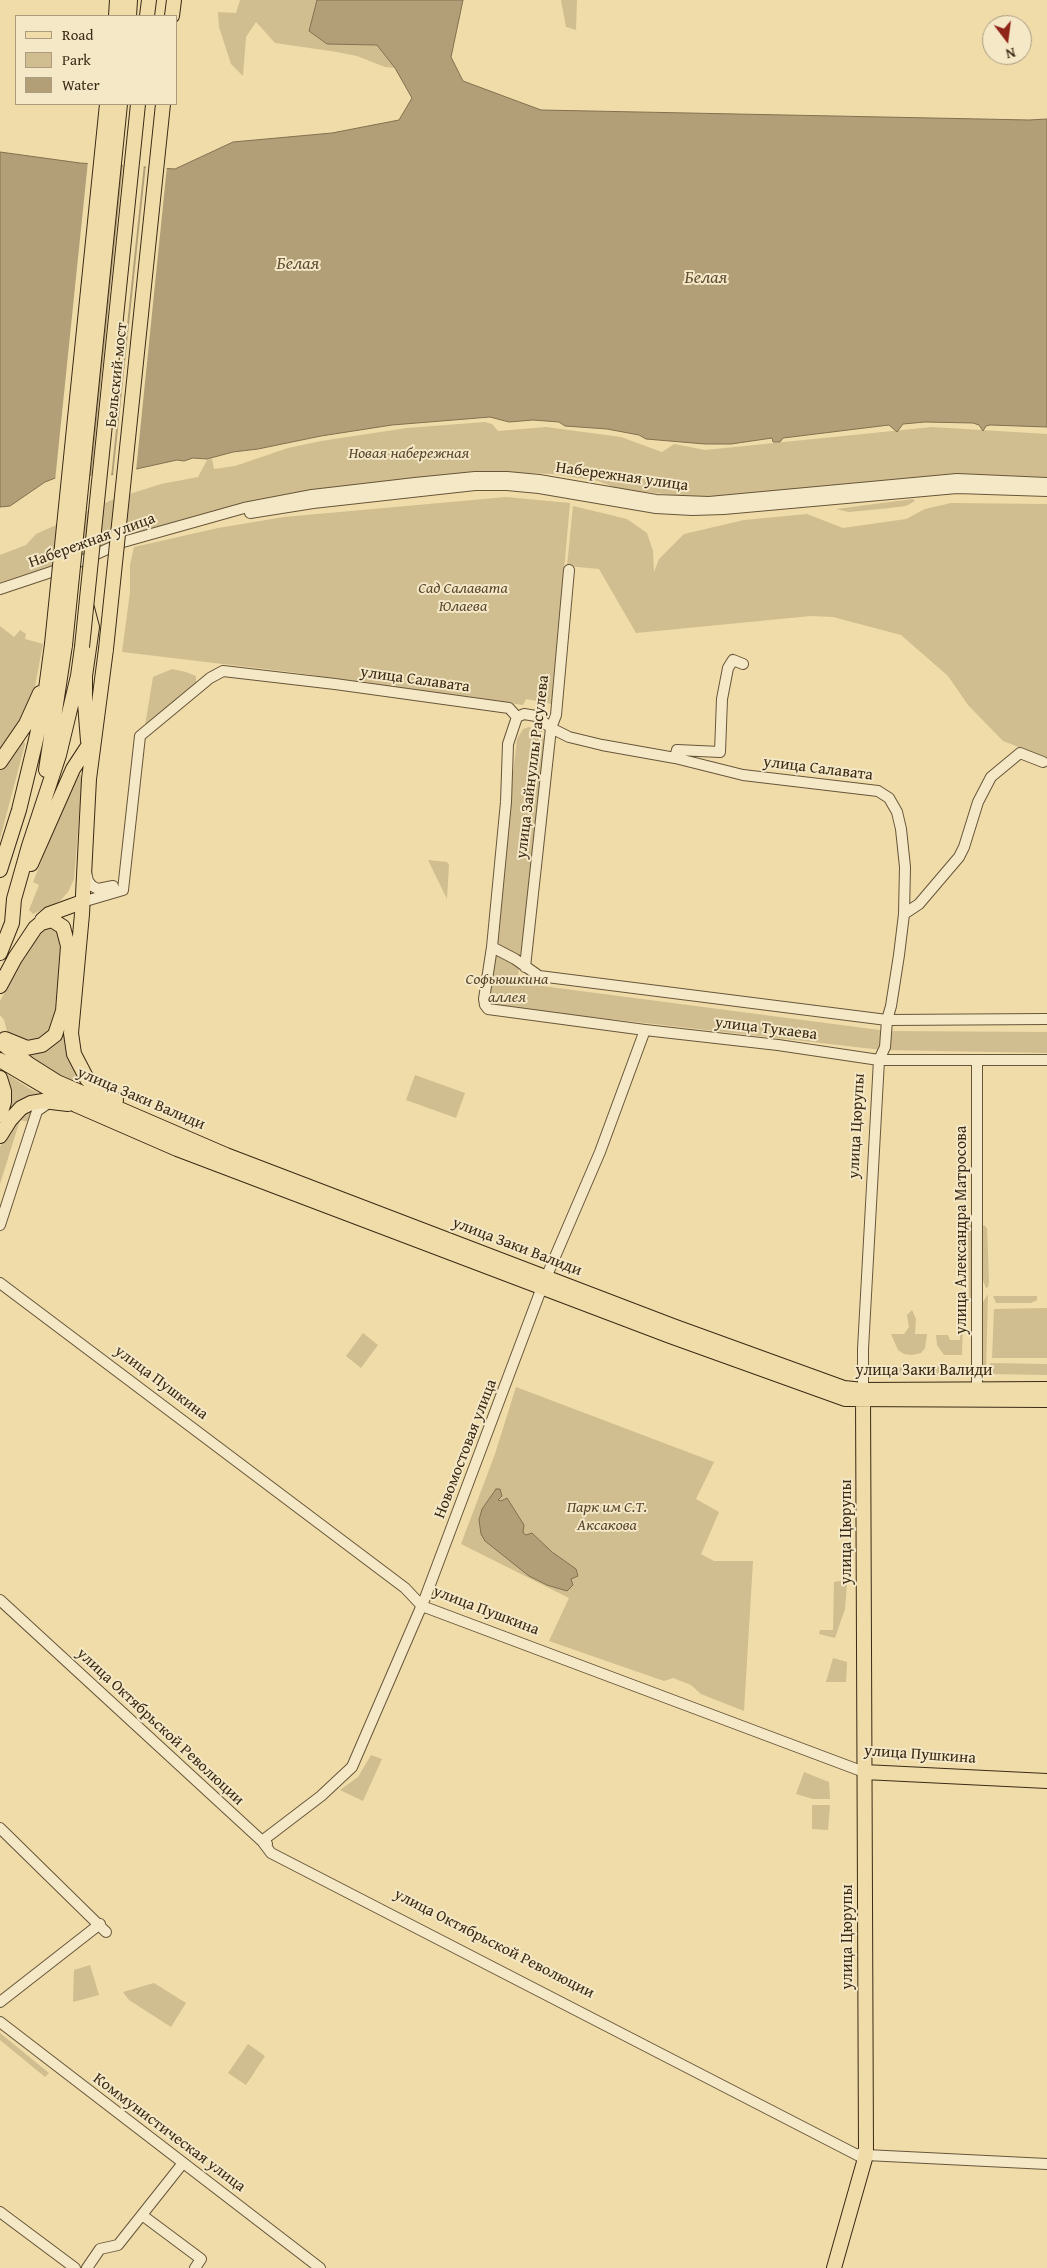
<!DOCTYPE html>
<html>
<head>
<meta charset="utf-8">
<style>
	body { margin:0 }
	#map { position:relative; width:1047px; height:2268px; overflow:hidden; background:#efdca9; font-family:"Gentium Book Plus",serif }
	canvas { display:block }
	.legend { position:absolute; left:15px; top:15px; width:162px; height:90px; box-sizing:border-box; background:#f5e8c7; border:1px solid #ab9c80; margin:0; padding:6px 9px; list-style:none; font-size:15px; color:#3b2a15 }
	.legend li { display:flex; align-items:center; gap:10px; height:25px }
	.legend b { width:25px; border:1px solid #ab9c80 }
	.north { position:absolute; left:982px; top:15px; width:50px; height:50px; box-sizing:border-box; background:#f5e8c7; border:1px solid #ab9c80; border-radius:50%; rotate:165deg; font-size:14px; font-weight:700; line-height:20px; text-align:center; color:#3b2a15 }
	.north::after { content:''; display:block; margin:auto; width:18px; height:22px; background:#8f2418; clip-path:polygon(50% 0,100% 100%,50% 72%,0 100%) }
</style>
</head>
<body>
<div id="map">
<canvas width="1047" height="2268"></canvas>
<ul class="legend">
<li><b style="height:6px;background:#efdca9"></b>Road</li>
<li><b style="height:14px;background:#d0be90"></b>Park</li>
<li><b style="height:14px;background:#b29f77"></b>Water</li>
</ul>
<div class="north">N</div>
</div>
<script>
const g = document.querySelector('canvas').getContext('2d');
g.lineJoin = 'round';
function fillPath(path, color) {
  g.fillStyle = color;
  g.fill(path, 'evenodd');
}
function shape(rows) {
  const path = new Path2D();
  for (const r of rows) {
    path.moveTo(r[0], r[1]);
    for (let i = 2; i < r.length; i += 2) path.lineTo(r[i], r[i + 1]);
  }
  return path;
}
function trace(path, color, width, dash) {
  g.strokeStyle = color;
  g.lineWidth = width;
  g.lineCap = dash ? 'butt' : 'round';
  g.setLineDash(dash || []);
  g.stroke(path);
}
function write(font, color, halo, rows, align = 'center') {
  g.font = font + ' "Gentium Book Plus",serif';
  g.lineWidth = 4;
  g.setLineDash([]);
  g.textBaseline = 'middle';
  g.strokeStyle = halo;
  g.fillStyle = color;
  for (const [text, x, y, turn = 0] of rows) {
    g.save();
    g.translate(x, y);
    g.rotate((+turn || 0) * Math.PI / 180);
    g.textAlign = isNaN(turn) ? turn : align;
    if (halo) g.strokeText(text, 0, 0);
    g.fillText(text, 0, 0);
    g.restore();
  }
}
const green = shape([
	[240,0,317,0,309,31,328,44,377,45,395,68,385,67,357,56,337,52,275,43,256,22,246,37,243,76,231,64,219,27,218,12,236,13],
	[561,0,577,0,576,30,566,27],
	[485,422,492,424,498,431,546,427,621,437,662,452,674,444,705,450,932,427,1047,434,1047,478,957,474,710,497,692,497,619,489,598,481,554,474,489,472,449,475,312,490,261,500,123,538,71,560,0,583,0,555,26,545,36,534,114,499,161,484,198,477,207,460,212,459,214,469,235,466,288,448,321,441,407,428],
	[506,497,570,503,552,704,526,699,523,705,290,672,122,652,130,592,130,565,134,547,218,528,284,517],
	[913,499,915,501,906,506,890,508,849,512,836,509],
	[951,503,1047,504,1047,758,1003,741,968,705,948,676,901,635,833,617,811,616,636,633,599,569,567,566,573,506,627,519,647,533,653,551,654,572,659,559,684,534,744,520,807,514,843,528,906,519,925,509],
	[0,626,14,637,20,630,26,634,25,639,43,644,32,702,0,755],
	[172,669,186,672,196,676,196,683,145,726,153,677],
	[529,727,542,731,546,748,518,975,527,984,887,1031,1047,1032,1047,1053,882,1050,486,1005,517,739,523,729],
	[23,740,25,744,0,839,0,771],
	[77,773,81,775,82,779,74,879,68,892,60,901,33,914,29,910,39,885,33,882],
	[428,860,447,862,449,865,447,899],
	[49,926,58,930,61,937,62,963,55,1022,45,1037,26,1043,8,1035,4,1020,0,1015,0,1001,29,946,39,931],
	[65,1025,83,1083,82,1084,60,1075,27,1055],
	[7,1074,30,1089,47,1097,6,1119,5,1075],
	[415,1075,465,1093,456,1118,406,1100],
	[35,1106,29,1122,20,1120,0,1184,0,1147,5,1136,12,1122],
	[968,1225,972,1225,973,1298,969,1300],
	[984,1225,987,1228,989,1282,988,1287,986,1288,982,1278,982,1227],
	[988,1294,986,1373,982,1373,983,1302],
	[993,1296,1037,1296,1037,1300,1031,1303,996,1303],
	[1047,1308,1047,1358,992,1358,994,1309],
	[912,1310,916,1319,915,1334,927,1334,925,1348,921,1353,912,1355,904,1354,898,1350,891,1334,904,1334,909,1327,907,1315],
	[960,1324,963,1324,962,1355,944,1355,937,1345,936,1335,948,1335,950,1340,960,1340,960,1332,957,1329],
	[363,1333,378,1345,361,1368,346,1356],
	[990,1363,1047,1364,1047,1375,990,1374],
	[904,1366,945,1366,955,1376,893,1375,898,1368],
	[516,1387,714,1462,696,1499,719,1512,701,1554,714,1561,753,1561,744,1711,701,1694,691,1685,673,1678,664,1681,549,1641,569,1598,461,1544,495,1454],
	[845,1580,847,1583,845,1609,835,1638,819,1634,820,1630,833,1630,834,1582],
	[833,1658,847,1662,846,1682,826,1682],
	[371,1755,382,1759,363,1801,340,1790,358,1777],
	[804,1772,829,1782,830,1799,813,1799,796,1794],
	[812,1805,830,1805,828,1830,812,1829],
	[90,1965,99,1995,73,2002,74,1970],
	[154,1983,186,2003,171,2027,129,2000,123,1992],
	[0,2033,49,2073,45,2077,0,2040],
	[248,2044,265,2056,246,2085,228,2073]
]);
const water = shape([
	[317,0,463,0,451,57,463,81,541,110,1029,120,1047,119,1047,427,990,425,986,426,983,431,979,425,973,423,925,422,903,424,897,432,889,425,783,438,780,442,773,442,772,438,731,444,705,444,646,439,639,435,607,429,565,426,559,422,533,420,509,422,490,417,466,419,392,425,321,436,258,449,233,452,207,459,193,458,184,461,177,460,109,475,63,475,45,482,10,506,0,507,0,152,80,163,175,169,233,142,332,133,399,120,412,98,395,68,377,45,327,44,309,31,317,0],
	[496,1489,500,1489,502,1496,498,1500,501,1501,507,1498,524,1525,523,1533,526,1535,532,1533,552,1552,576,1569,578,1576,571,1579,573,1585,567,1591,547,1585,529,1576,485,1541,481,1534,479,1520,482,1509,496,1489]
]);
const pier = shape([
	[88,161,120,163,64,478,55,481],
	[123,163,144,164,111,477,91,478],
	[146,164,167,166,136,471,113,476]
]);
const minor = shape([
	[250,513,313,503,475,485,507,485,539,488,656,508,692,510,724,509,957,488,1047,491],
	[0,589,72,565,123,542,244,508,312,495,415,483,475,477,507,477,539,480,656,500,709,502,957,479,1047,483],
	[517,717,508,744,506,802,492,947,484,999,485,1005,488,1009,645,1030,778,1045,879,1060,1047,1060],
	[675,758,677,750,720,752,722,699,728,668,733,660,743,664],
	[86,872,88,881,92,886,98,889,113,886],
	[82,902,123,890,140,736,210,678,223,671,335,684,509,708,517,717,524,714,536,716,551,728,569,737,602,745,675,758,743,775,878,791,889,798,897,812,901,829,905,867,904,914,899,955,891,1006,887,1020,885,1047,879,1060,863,1349,863,1390],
	[904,914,919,904,959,857,964,847,978,802,991,777,1020,753,1043,762],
	[492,947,515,959,539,976,887,1020,1047,1019],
	[525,967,551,728,556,715,569,570],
	[645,1030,600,1152,542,1287,425,1598,352,1767,321,1796,262,1841,271,1853,865,2159],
	[0,1225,37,1111,50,1102],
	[0,1283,405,1588,422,1606,864,1772],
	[977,1394,977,1060],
	[0,1600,262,1841,267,1844],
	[0,1828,106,1932],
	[0,2002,100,1924],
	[0,2022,320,2268],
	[861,2153,866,2155,1047,2164],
	[0,2212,75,2268],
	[142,2215,201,2259,195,2268],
	[87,2268,100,2249,118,2245,183,2163]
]);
const major = shape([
	[116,16,117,0],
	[129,16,130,0],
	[147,16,149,0],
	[172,16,174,0],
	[87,608,92,627,85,676,85,703,88,741],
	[106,649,89,779,82,914,71,1033,74,1054,87,1079,105,1094,116,1100],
	[0,762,26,724,40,693],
	[46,770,65,645],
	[31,864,73,769,92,740],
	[0,870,19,810,35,744,44,704,52,644],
	[42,920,49,914,82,902],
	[0,953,12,923,14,899,29,846,59,755,78,676,82,647],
	[0,986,15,958,35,928,41,923,52,920,63,927,68,946,63,1011,55,1035,42,1045,27,1048,5,1039],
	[0,1042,30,1065,57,1082,226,1155,673,1326,844,1388,863,1390,1047,1389],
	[0,1060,76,1105,177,1149,670,1336,845,1399,1047,1400],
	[0,1078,4,1091,4,1102,0,1115],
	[0,1136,10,1120,21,1108,31,1103,43,1101,68,1104],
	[864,1772,1047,1781],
	[834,2268,866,2155,863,1393]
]);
const majorBridge = shape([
	[52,644,107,104],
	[65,645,120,104],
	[82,647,138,104],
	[106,649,163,104]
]);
const streetNames = [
	["Бельский мост",117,375,-84],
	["Набережная улица",622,477,8],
	["Набережная улица",92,541,-20],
	["улица Салавата",415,680,8],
	["улица Зайнуллы Расулева",533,767,-83],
	["улица Салавата",818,769,7],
	["улица Тукаева",766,1029,7],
	["улица Заки Валиди",141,1099,23],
	["улица Цюрупы",857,1126,-87],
	["улица Александра Матросова",962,1230,-90],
	["улица Заки Валиди",517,1247,21],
	["улица Заки Валиди",924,1371],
	["улица Пушкина",161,1383,37],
	["Новомостовая улица",466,1449,-69],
	["улица Цюрупы",847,1532,-90],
	["улица Пушкина",486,1611,21],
	["улица Октябрьской Революции",160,1727,43],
	["улица Пушкина",920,1755,4],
	["улица Цюрупы",848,1937,-90],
	["улица Октябрьской Революции",494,1944,27],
	["Коммунистическая улица",169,2133,37]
];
const parkNames = [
	["Новая набережная",409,454],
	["Сад Салавата",463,589],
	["Юлаева",463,607],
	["Софьюшкина",507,980],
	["аллея",507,998],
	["Парк им С.Т.",607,1508],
	["Аксакова",607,1526]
];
const waterNames = [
	["Белая",298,264],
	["Белая",706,278]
];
fillPath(green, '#d0be90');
fillPath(water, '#b29f77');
trace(water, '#827050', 1);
fillPath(pier, '#efdca9');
trace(minor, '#68563a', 12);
trace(major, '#3b2a15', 16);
trace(minor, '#f5e8c7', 10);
trace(major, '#efdca9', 14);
trace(majorBridge, '#3b2a15', 16, []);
trace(majorBridge, '#efdca9', 14);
write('16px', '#3b2a15', '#f5e8c7', streetNames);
write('italic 16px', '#59482e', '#f5e8c7', parkNames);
write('italic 18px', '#5f4d32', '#f5e8c7', waterNames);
</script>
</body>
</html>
